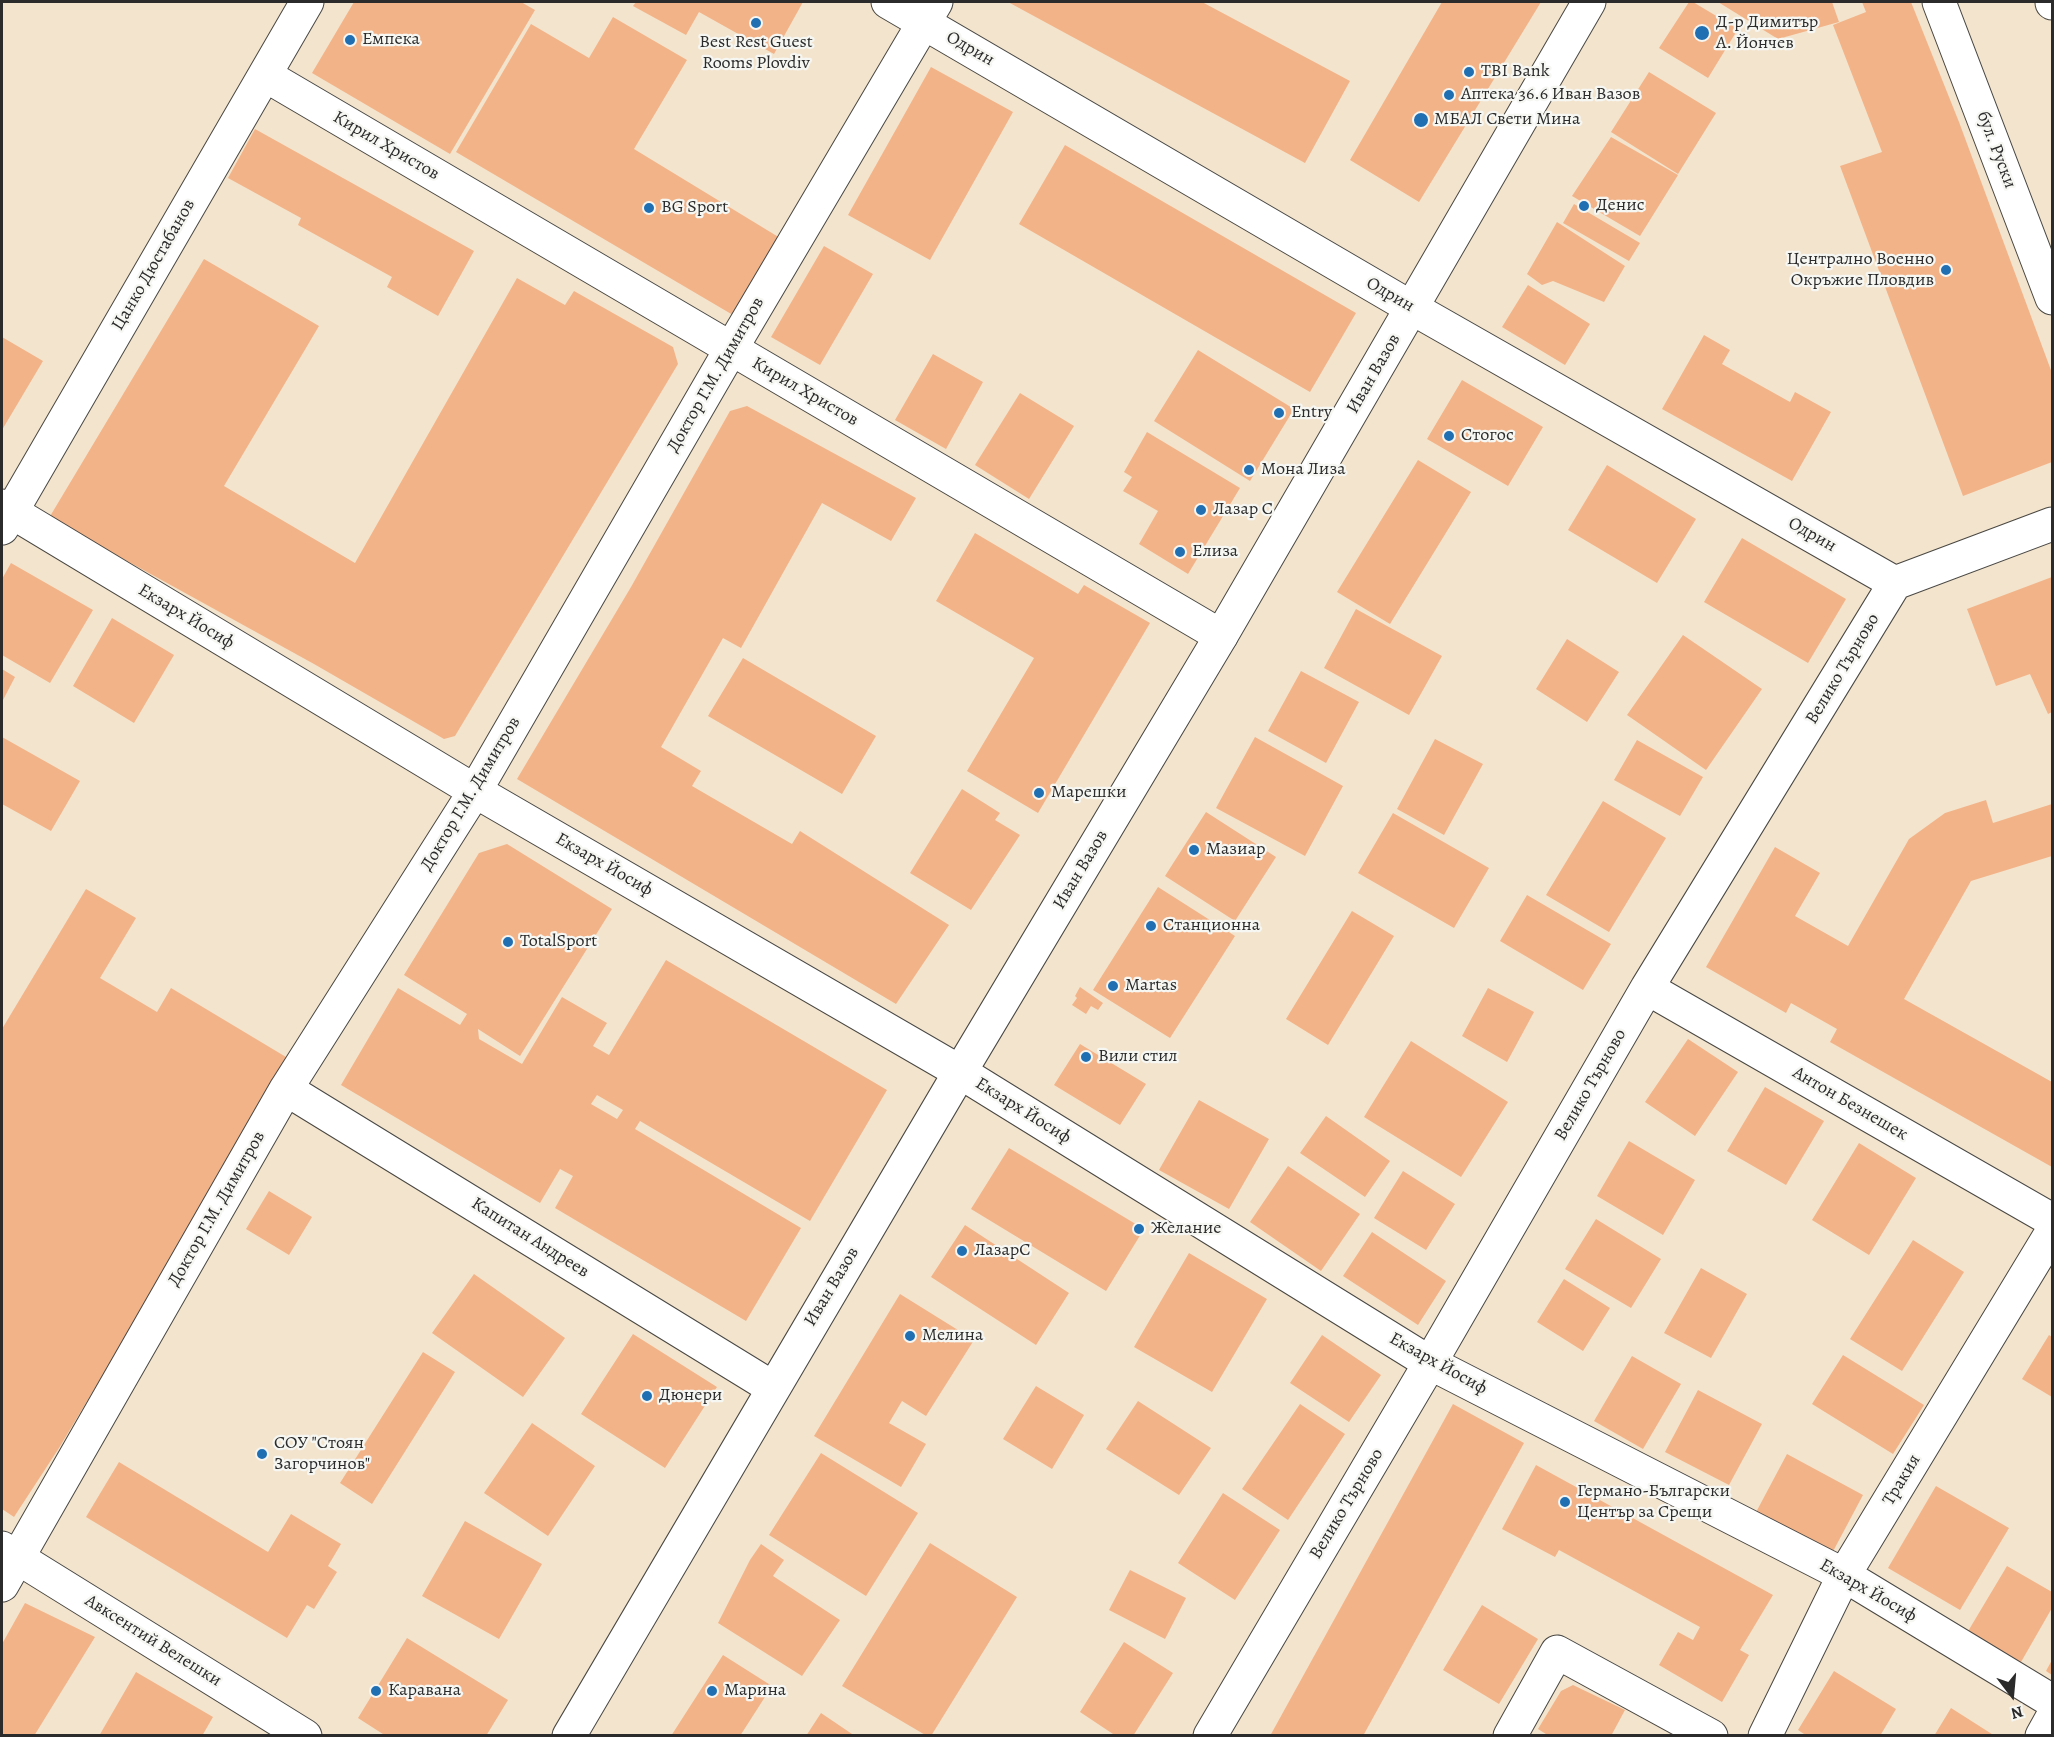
<!DOCTYPE html>
<html>
<head>
<meta charset="utf-8">
<style>
	body { margin:0 }
	#map { position:relative; width:2054px; height:1737px; overflow:hidden; background:#f3e4cd; font-family:Alegreya,serif }
	canvas { display:block }
	.frame { position:absolute; inset:0; border:3px solid #2b2b2b; pointer-events:none }
	.north { position:absolute; left:1982px; top:1665px; width:60px; height:60px; -webkit-text-stroke:4px #f6f6f2; paint-order:stroke; rotate:164deg; font-size:16px; font-weight:700; line-height:24px; text-align:center; color:#2b2b2b }
	.north::after { content:''; display:block; margin:auto; width:21px; height:27px; background:#2b2b2b; clip-path:polygon(50% 0,100% 100%,50% 72%,0 100%) }
</style>
</head>
<body>
<div id="map">
<canvas width="2054" height="1737"></canvas>
<div class="frame"></div>
<div class="north">N</div>
</div>
<script>
const g = document.querySelector('canvas').getContext('2d');
g.lineJoin = 'round';
function fillPath(path, color) {
  g.fillStyle = color;
  g.fill(path, 'evenodd');
}
function shape(rows) {
  const path = new Path2D();
  for (const r of rows) {
    path.moveTo(r[0], r[1]);
    for (let i = 2; i < r.length; i += 2) path.lineTo(r[i], r[i + 1]);
  }
  return path;
}
function trace(path, color, width, dash) {
  g.strokeStyle = color;
  g.lineWidth = width;
  g.lineCap = dash ? 'butt' : 'round';
  g.setLineDash(dash || []);
  g.stroke(path);
}
function write(font, color, halo, rows, align = 'center') {
  g.font = font + ' Alegreya,serif';
  g.lineWidth = 4.5;
  g.setLineDash([]);
  g.textBaseline = 'middle';
  g.strokeStyle = halo;
  g.fillStyle = color;
  for (const [text, x, y, turn = 0] of rows) {
    g.save();
    g.translate(x, y);
    g.rotate((+turn || 0) * Math.PI / 180);
    g.textAlign = isNaN(turn) ? turn : align;
    if (halo) g.strokeText(text, 0, 0);
    g.fillText(text, 0, 0);
    g.restore();
  }
}
const building = shape([
	[354,2,521,2,535,10,450,154,312,73],
	[636,2,803,2,774,54,699,12,686,35,633,6],
	[1008,2,1202,2,1350,81,1305,163],
	[1442,2,1541,2,1419,202,1350,160],
	[1689,2,1693,2,1738,29,1708,78,1659,48],
	[1718,2,1832,2,1839,22,1778,39],
	[1862,2,1911,2,1959,122,2052,373,2052,462,1963,496,1840,166,1882,152,1833,25,1866,12],
	[613,17,687,60,634,149,785,241,738,318,456,152,531,24,589,58],
	[931,67,1013,112,930,260,848,215],
	[1649,72,1716,113,1678,174,1611,132],
	[255,129,474,251,438,316,387,287,392,277,298,225,301,218,228,178],
	[1611,137,1678,175,1640,236,1572,196],
	[1065,145,1356,313,1310,392,1019,224],
	[1574,204,1640,243,1629,261,1563,223],
	[1557,222,1625,266,1604,302,1553,281,1542,285,1527,274],
	[824,246,873,274,820,365,771,337],
	[204,259,319,326,224,486,355,563,517,278,565,305,574,291,673,347,678,364,455,736,444,739,314,664,49,518],
	[1528,285,1590,324,1565,365,1502,327],
	[1704,335,1730,350,1722,364,1790,402,1795,392,1831,412,1792,481,1662,409],
	[2,337,43,361,2,430],
	[1198,350,1294,409,1250,481,1154,421],
	[933,354,983,382,946,449,895,420],
	[1462,380,1543,427,1508,486,1427,439],
	[1020,393,1074,426,1029,499,975,465],
	[747,406,916,498,891,541,822,503,741,648,723,638,661,747,701,771,692,786,792,844,800,831,949,925,896,1004,517,779,631,587,730,411],
	[1147,432,1240,488,1188,574,1139,544,1158,511,1123,491,1132,477,1124,472],
	[1418,460,1471,492,1390,624,1337,592],
	[1607,465,1696,519,1657,583,1568,530],
	[975,533,1078,594,1084,585,1150,623,1038,813,967,771,1034,658,936,601],
	[1742,538,1846,599,1808,663,1704,602],
	[11,563,93,610,50,683,2,655,2,579],
	[2052,577,2052,712,2048,714,2030,674,1996,686,1967,609],
	[1356,609,1442,656,1409,715,1324,668],
	[112,618,174,655,134,723,73,686],
	[1683,635,1762,689,1706,770,1627,715],
	[1567,639,1619,672,1587,722,1536,689],
	[743,658,876,736,842,794,708,716],
	[2,669,15,677,2,702],
	[1301,671,1359,702,1326,763,1268,731],
	[2,737,80,781,51,831,2,804],
	[1255,737,1343,786,1305,856,1216,808],
	[1435,739,1483,764,1444,835,1397,809],
	[1637,740,1703,777,1680,816,1614,780],
	[962,789,1000,813,995,820,1020,835,971,910,910,873],
	[1986,800,1993,823,2052,804,2052,856,1971,881,1904,999,2052,1082,2052,1167,1830,1042,1837,1029,1791,1003,1786,1013,1706,967,1775,847,1820,873,1795,916,1848,946,1909,839,1945,813],
	[1603,801,1666,838,1609,932,1546,895],
	[1206,812,1276,857,1235,921,1165,876],
	[1393,813,1489,868,1454,928,1358,873],
	[507,844,612,909,520,1056,478,1029,479,1039,522,1064,562,997,607,1023,593,1046,609,1055,666,960,887,1090,810,1221,640,1121,635,1129,801,1228,746,1321,555,1208,573,1176,560,1169,540,1203,341,1085,398,988,460,1025,467,1014,404,975,479,853],
	[597,1095,623,1110,617,1119,591,1104],
	[1158,887,1235,936,1170,1038,1093,990],
	[86,889,136,918,100,978,157,1012,171,988,291,1060,59,1448,14,1517,2,1509,2,1029],
	[1527,895,1611,944,1583,990,1500,941],
	[1352,911,1394,936,1328,1045,1286,1019],
	[1080,987,1103,1003,1098,1010,1091,1006,1086,1014,1072,1005,1077,998,1075,996],
	[1488,988,1534,1012,1507,1062,1462,1036],
	[1688,1039,1738,1072,1695,1136,1645,1102],
	[1411,1041,1508,1102,1461,1177,1364,1117],
	[1080,1044,1146,1084,1120,1125,1054,1085],
	[1765,1087,1824,1121,1786,1185,1727,1151],
	[1199,1100,1269,1139,1229,1209,1159,1170],
	[1326,1116,1390,1161,1365,1197,1300,1153],
	[1629,1141,1695,1180,1663,1235,1597,1196],
	[1859,1143,1916,1178,1869,1255,1812,1220],
	[1009,1148,1144,1229,1106,1291,971,1209],
	[1288,1166,1360,1214,1321,1271,1250,1222],
	[1403,1171,1455,1204,1426,1250,1374,1218],
	[269,1191,312,1217,289,1255,246,1229],
	[1596,1219,1661,1259,1631,1308,1565,1269],
	[965,1225,1069,1293,1036,1345,931,1277],
	[1372,1232,1446,1281,1418,1325,1343,1276],
	[1913,1240,1964,1272,1902,1371,1850,1339],
	[1189,1253,1267,1299,1212,1392,1134,1347],
	[1701,1268,1747,1294,1711,1358,1664,1333],
	[474,1274,565,1338,523,1397,432,1333],
	[1564,1279,1610,1308,1583,1351,1537,1322],
	[900,1294,974,1340,926,1416,902,1401,889,1423,926,1444,901,1487,814,1436],
	[633,1334,717,1387,665,1468,581,1414],
	[1322,1335,1381,1375,1349,1422,1290,1383],
	[2049,1335,2052,1337,2052,1397,2022,1379],
	[423,1352,455,1372,372,1504,340,1483],
	[1843,1355,1924,1405,1893,1454,1812,1404],
	[1632,1356,1681,1384,1643,1449,1594,1421],
	[1036,1386,1084,1415,1052,1469,1003,1439],
	[1698,1390,1762,1424,1729,1485,1665,1452],
	[1138,1401,1211,1448,1179,1495,1106,1449],
	[1300,1404,1345,1434,1288,1520,1242,1489],
	[1453,1404,1524,1443,1363,1736,1270,1736],
	[532,1423,595,1466,548,1536,484,1493],
	[821,1453,918,1513,866,1596,769,1535],
	[1787,1454,1863,1495,1830,1557,1754,1516],
	[119,1462,268,1552,291,1514,341,1544,328,1566,337,1572,314,1609,307,1605,287,1638,86,1517],
	[1536,1465,1773,1595,1740,1650,1749,1655,1722,1702,1659,1665,1678,1632,1693,1640,1700,1627,1559,1550,1555,1557,1502,1529],
	[1936,1486,2009,1528,1960,1610,1888,1568],
	[1223,1493,1280,1530,1235,1600,1178,1563],
	[465,1521,542,1564,499,1639,422,1596],
	[930,1543,1017,1597,931,1736,927,1736,842,1686],
	[761,1544,784,1560,773,1576,840,1620,802,1676,718,1623,750,1560],
	[2007,1566,2052,1592,2052,1608,2017,1669,1964,1638],
	[1130,1570,1186,1598,1165,1639,1109,1610],
	[25,1603,95,1637,34,1736,2,1736,2,1644],
	[1482,1605,1538,1639,1499,1704,1443,1670],
	[407,1638,508,1700,486,1736,386,1736,358,1718],
	[1124,1642,1173,1673,1133,1736,1116,1736,1080,1712],
	[723,1655,772,1686,740,1736,671,1736],
	[2052,1660,2052,1675,2046,1671],
	[1834,1671,1896,1709,1880,1736,1807,1736,1798,1730],
	[136,1672,213,1717,202,1736,99,1736],
	[1573,1685,1625,1710,1611,1736,1549,1736,1538,1729,1561,1691],
	[1951,1708,1995,1736,1934,1736],
	[821,1713,855,1736,806,1736]
]);
const street = shape([
	[888,2,1412,308,1895,583],
	[265,75,1221,636],
	[2,506,475,791,960,1072,1430,1363,1844,1575,2052,1701],
	[2,528,307,2],
	[1647,988,2052,1220],
	[286,1089,773,1388],
	[2,1585,286,1089,475,791,731,349,936,2],
	[1210,1736,1430,1363,1647,988,1895,583,2052,524],
	[1510,1736,1557,1652,1711,1736],
	[1765,1736,1844,1575,2052,1232],
	[2042,1736,2052,1718]
]);
const secondary = shape([
	[1939,2,2052,298],
	[2052,2,2052,3],
	[2,1548,305,1736],
	[569,1736,960,1072,1221,636,1589,2]
]);
const markers = [
	[756,23,6,"#1f6fb2"],
	[1702,33,8,"#1f6fb2"],
	[350,40,6,"#1f6fb2"],
	[1469,72,6,"#1f6fb2"],
	[1449,95,6,"#1f6fb2"],
	[1421,120,8,"#1f6fb2"],
	[1584,206,6,"#1f6fb2"],
	[649,208,6,"#1f6fb2"],
	[1946,270,6,"#1f6fb2"],
	[1279,413,6,"#1f6fb2"],
	[1449,436,6,"#1f6fb2"],
	[1249,470,6,"#1f6fb2"],
	[1201,510,6,"#1f6fb2"],
	[1180,552,6,"#1f6fb2"],
	[1039,793,6,"#1f6fb2"],
	[1194,850,6,"#1f6fb2"],
	[1151,926,6,"#1f6fb2"],
	[508,942,6,"#1f6fb2"],
	[1113,986,6,"#1f6fb2"],
	[1086,1057,6,"#1f6fb2"],
	[1139,1229,6,"#1f6fb2"],
	[962,1251,6,"#1f6fb2"],
	[910,1336,6,"#1f6fb2"],
	[647,1396,6,"#1f6fb2"],
	[262,1454,6,"#1f6fb2"],
	[1565,1502,6,"#1f6fb2"],
	[376,1691,6,"#1f6fb2"],
	[712,1691,6,"#1f6fb2"]
];
const poiNames = [
	["Д-р Димитър",1716,23],
	["А. Йончев",1716,44],
	["Емпека",362,40],
	["Best Rest Guest",756,43,"center"],
	["Rooms Plovdiv",756,64,"center"],
	["TBI Bank",1481,72],
	["Аптека 36.6 Иван Вазов",1461,95],
	["МБАЛ Свети Мина",1434,120],
	["Денис",1596,206],
	["BG Sport",661,208],
	["Централно Военно",1934,260,"right"],
	["Окръжие Пловдив",1934,281,"right"],
	["Entry",1291,413],
	["Стогос",1461,436],
	["Мона Лиза",1261,470],
	["Лазар С",1213,510],
	["Елиза",1192,552],
	["Марешки",1051,793],
	["Мазиар",1206,850],
	["Станционна",1163,926],
	["TotalSport",520,942],
	["Martas",1125,986],
	["Вили стил",1098,1057],
	["Желание",1151,1229],
	["ЛазарС",974,1251],
	["Мелина",922,1336],
	["Дюнери",659,1396],
	["СОУ \"Стоян",274,1444],
	["Загорчинов\"",274,1465],
	["Германо-Български",1577,1492],
	["Център за Срещи",1577,1513],
	["Каравана",388,1691],
	["Марина",724,1691]
];
const streetNames = [
	["Одрин",970,49,30],
	["Кирил Христов",386,146,30],
	["бул. Руски",1996,150,69],
	["Цанко Дюстабанов",154,265,-60],
	["Одрин",1390,295,30],
	["Иван Вазов",1374,374,-60],
	["Доктор Г.М. Димитров",716,375,-60],
	["Кирил Христов",805,392,30],
	["Одрин",1812,535,30],
	["Екзарх Йосиф",186,617,31],
	["Велико Търново",1843,669,-59],
	["Доктор Г.М. Димитров",471,794,-59],
	["Екзарх Йосиф",604,865,30],
	["Иван Вазов",1081,870,-59],
	["Велико Търново",1591,1085,-60],
	["Антон Безнешек",1850,1104,30],
	["Екзарх Йосиф",1023,1111,32],
	["Доктор Г.М. Димитров",217,1209,-60],
	["Капитан Андреев",530,1238,32],
	["Иван Вазов",832,1287,-59],
	["Екзарх Йосиф",1438,1364,29],
	["Тракия",1902,1480,-59],
	["Велико Търново",1347,1504,-59],
	["Екзарх Йосиф",1868,1591,30],
	["Авксентий Велешки",153,1641,32]
];
fillPath(building, '#f3b388');
trace(street, '#494743', 35);
trace(secondary, '#494743', 35);
trace(street, '#fff', 33);
trace(secondary, '#fff', 33);
for (const [x, y, r, color] of markers) {
  const dot = new Path2D();
  dot.arc(x, y, r, 0, 2 * Math.PI);
  g.fillStyle = color;
  g.fill(dot);
  trace(dot, '#f6f6f2', 2);
}
write('18px', '#2b2b2b', '#f6f6f2', poiNames, 'left');
write('18px', '#2b2b2b', '#f6f6f2', streetNames);
</script>
</body>
</html>
